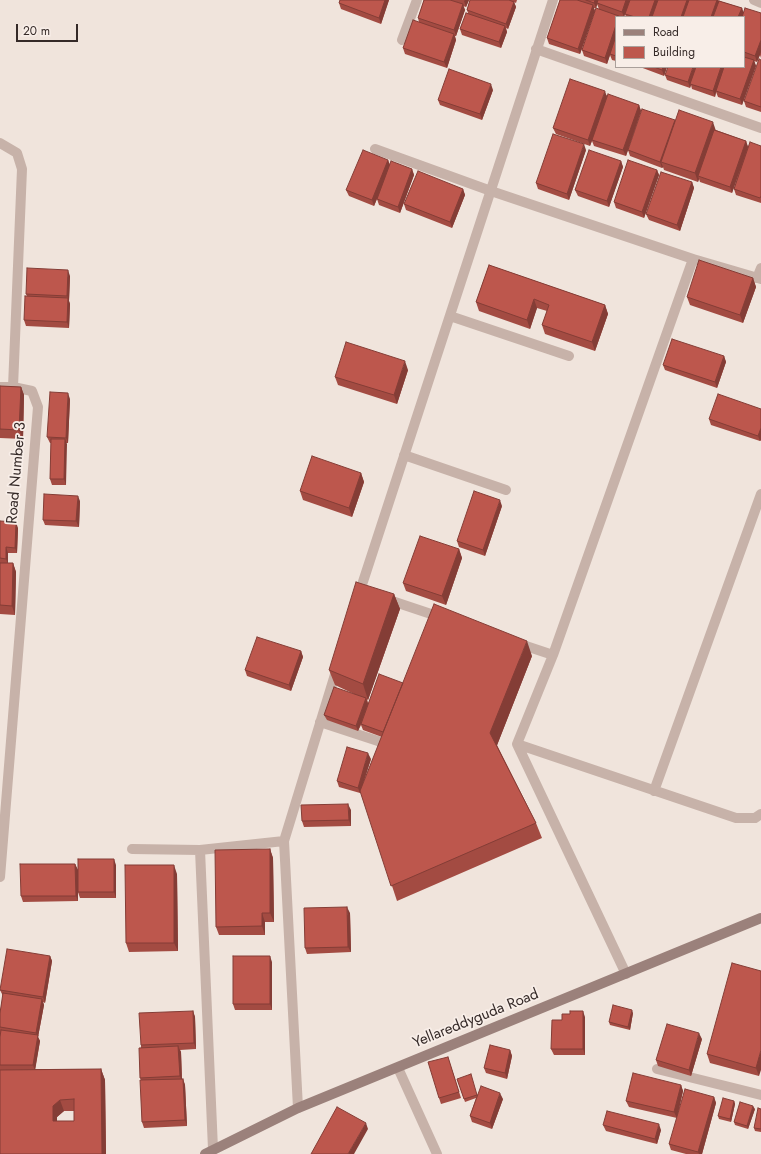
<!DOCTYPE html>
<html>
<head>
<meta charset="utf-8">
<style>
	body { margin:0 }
	#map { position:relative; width:761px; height:1154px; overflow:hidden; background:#f0e4dc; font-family:Jost,sans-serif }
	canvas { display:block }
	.legend { position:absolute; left:615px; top:16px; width:130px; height:52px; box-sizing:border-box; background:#f8eee8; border:1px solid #aaa09b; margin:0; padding:5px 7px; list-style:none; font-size:12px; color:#352a28 }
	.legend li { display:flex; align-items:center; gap:8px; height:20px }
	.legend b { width:20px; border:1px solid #aaa09b }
	.scale { position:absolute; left:16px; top:24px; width:62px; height:18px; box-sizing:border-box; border:2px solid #352a28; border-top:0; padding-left:5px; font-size:12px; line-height:14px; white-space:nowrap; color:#352a28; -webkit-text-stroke:3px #f8eee8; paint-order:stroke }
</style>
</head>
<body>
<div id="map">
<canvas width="761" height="1154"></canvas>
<ul class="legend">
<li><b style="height:5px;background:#9b817b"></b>Road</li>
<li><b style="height:11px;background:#bd574d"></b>Building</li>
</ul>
<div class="scale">20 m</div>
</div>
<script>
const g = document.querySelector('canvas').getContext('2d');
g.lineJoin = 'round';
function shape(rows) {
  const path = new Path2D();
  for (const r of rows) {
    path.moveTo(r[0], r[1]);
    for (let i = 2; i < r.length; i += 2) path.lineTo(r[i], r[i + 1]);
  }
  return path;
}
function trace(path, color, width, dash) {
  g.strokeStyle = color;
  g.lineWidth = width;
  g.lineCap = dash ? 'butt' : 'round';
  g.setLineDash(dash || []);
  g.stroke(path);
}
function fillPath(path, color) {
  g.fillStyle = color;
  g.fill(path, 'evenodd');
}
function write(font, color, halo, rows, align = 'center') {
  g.font = font + ' Jost,sans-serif';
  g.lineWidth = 3.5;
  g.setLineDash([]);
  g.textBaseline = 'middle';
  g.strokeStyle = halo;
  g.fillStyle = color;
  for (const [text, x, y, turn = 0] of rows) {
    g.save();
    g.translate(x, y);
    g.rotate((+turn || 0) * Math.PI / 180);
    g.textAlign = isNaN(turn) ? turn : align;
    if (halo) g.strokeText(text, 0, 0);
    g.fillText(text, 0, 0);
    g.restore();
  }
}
const street = shape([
	[754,0,761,3],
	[402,40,417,0],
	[536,49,761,128],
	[0,143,17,153,22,169,13,387],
	[375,149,491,191,693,259,761,279],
	[757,278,761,268],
	[450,316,569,356],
	[0,387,13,387,32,391,38,407,0,877],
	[404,455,506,490],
	[358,597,553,0],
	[386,599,443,618],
	[517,643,553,655],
	[320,722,381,742],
	[517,744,736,818,755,818,761,814],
	[654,791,761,494],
	[132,849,200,850,213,1149],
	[200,850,284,841],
	[626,974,517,744,553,655,693,259],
	[398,1068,437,1154],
	[657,1069,761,1095],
	[298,1108,284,841,337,668]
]);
const secondary = shape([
	[205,1154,298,1108,761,918]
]);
const wall = shape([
	[389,0,381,24,341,9,339,3],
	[424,0,469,0,466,7,463,6,465,10,456,36,455,36,456,40,447,68,405,54,403,48,419,22,418,18],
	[470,0,517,0,516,3,514,2,516,7,508,29,506,28,507,32,501,48,462,35,460,29,468,13,467,10],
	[560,0,718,0,719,1,742,8,743,13,761,13,761,58,760,55,757,62,754,61,756,66,742,105,718,97,716,92,715,97,692,89,691,85,690,88,667,80,665,75,744,67,744,17,626,17,625,14,624,17,619,16,616,17,616,61,612,60,610,55,607,64,584,56,582,50,599,9,597,4,596,8,594,8,595,11,580,54,549,44,547,38],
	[761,60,761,112,746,107,744,101],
	[640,67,667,67,664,76],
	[493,90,482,120,440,105,438,100],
	[607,95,639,105,641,111,626,156,594,146,592,141,590,146,556,134,553,128],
	[675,121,716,130,746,141,748,147,761,146,761,203,736,195,734,189,740,170,732,193,700,182,699,179,698,182,664,170,663,167,662,168,630,156,628,150],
	[586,150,569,200,538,189,536,183],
	[388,160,390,165,412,169,414,175,400,213,379,205,377,199,374,206,349,196,346,190],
	[621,161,623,167,609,207,578,196,575,190],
	[657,170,659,175,644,218,616,208,614,202],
	[692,182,694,188,680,231,649,220,646,214],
	[463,189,465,195,452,228,406,210,404,204],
	[489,265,605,305,608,314,595,351,545,334,542,325,547,311,537,308,530,329,479,311,476,302],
	[70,276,69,301,70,304,69,328,26,326,24,320,27,296,26,294],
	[753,278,756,287,743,323,690,305,687,297],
	[724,356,726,362,717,388,665,370,663,365],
	[408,370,397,404,338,385,335,377],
	[0,386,21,387,24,395,23,439,0,438],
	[70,399,68,443,66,443,66,485,52,485,50,479,51,443,50,443,47,437],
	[761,409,761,440,760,441,711,425,709,419],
	[361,473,364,482,352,517,303,500,300,491],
	[80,501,79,527,45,525,43,520],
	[502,506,485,556,459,547,457,541],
	[0,521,18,528,17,553,8,553,8,563,13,563,16,572,15,615,0,614],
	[459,549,462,558,446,605,406,591,403,583],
	[394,594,400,609,368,700,367,699,368,703,403,683,532,656,497,745,536,823,542,838,397,901,361,792,360,793,339,787,337,781,371,759,363,784,382,737,363,730,361,725,358,731,327,720,324,715,354,694,335,685,329,670],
	[301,651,303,657,291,691,247,676,245,670],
	[351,810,351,826,304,827,302,821],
	[270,849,273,858,274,922,265,922,265,935,219,935,216,927],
	[75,864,78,870,78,901,23,902,21,896],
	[116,865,116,898,80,898,78,892],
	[177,874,178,951,129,952,126,943],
	[350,913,351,952,307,954,305,948],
	[50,956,52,961,45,1003,43,1002,44,1005,38,1037,40,1041,35,1069,101,1069,105,1080,106,1154,0,1154,0,1013,3,996,0,990],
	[64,1111,74,1111,74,1121,57,1121,57,1117],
	[272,962,272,1010,235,1010,233,1004],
	[761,971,759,1076,710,1063,707,1054],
	[193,1011,195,1017,196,1049,180,1050,181,1052,182,1079,183,1079,185,1085,187,1126,144,1128,142,1122,141,1080,140,1078,141,1048,141,1045],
	[633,1013,630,1030,610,1025,609,1022],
	[585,1017,585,1055,554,1055,551,1049,562,1020],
	[702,1039,691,1076,658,1066,656,1060],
	[510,1050,512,1056,507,1079,486,1073,484,1068],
	[448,1057,461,1098,441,1104,439,1098],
	[457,1079,478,1095,503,1099,492,1129,472,1122,470,1116,476,1098,465,1102],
	[681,1085,683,1091,677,1118,629,1107,626,1101],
	[714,1097,716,1103,702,1154,686,1154,671,1150,669,1144],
	[734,1101,735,1104,731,1122,719,1119,718,1116],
	[755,1109,748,1129,735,1125,734,1122],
	[761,1109,761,1132,755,1131,754,1128],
	[603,1125,661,1130,657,1144,606,1131]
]);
const shadedWall = shape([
	[385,0,389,0,381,24,379,18],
	[465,0,469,0,466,7,464,1],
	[595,0,599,0,596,8,594,3],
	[626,0,630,0,624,17,622,12],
	[655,0,659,0,653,17,649,17],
	[687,0,691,0,686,17,681,17],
	[717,0,718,0,720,3,715,17,711,17],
	[514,2,516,7,508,29,506,24],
	[463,4,465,10,456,36,454,30],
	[593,5,595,11,580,54,578,49],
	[742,8,744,14,743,17,738,17],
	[616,25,616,37,607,64,605,58],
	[505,26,507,32,501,48,499,42],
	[454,34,456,40,447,68,444,62],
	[761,40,761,52,757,62,755,56],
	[754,60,756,66,742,105,740,99],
	[663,67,667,67,664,76,662,70],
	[693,67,697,67,690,84,691,85,690,88,688,82],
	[721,67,725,67,716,91,716,92,715,97,713,91],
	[491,84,493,90,482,120,480,114],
	[605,91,607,97,590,146,588,140],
	[639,105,641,111,626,156,623,150],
	[675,120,677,126,661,162,663,167,662,168,660,162],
	[713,122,716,131,698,176,699,179,698,182,695,173],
	[746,141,748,147,732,193,730,187],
	[584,144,586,150,569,200,567,194],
	[388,160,390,166,374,206,372,200],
	[621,161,623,167,609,207,607,201],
	[412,169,414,175,400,213,398,207],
	[657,170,659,175,644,218,642,212],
	[692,182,694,188,680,231,677,225],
	[463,189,465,195,452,228,450,222],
	[68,270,70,276,69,301,70,304,69,328,67,322,68,298,67,296],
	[753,278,756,287,743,323,740,315],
	[534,299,537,308,530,329,527,320],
	[605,305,608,314,595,351,592,342],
	[724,356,726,362,717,388,715,382],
	[405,361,408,370,397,404,394,395],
	[21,387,24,395,23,439,19,430],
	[68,393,70,399,68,443,66,438],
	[761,428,761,440,760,441,758,436],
	[65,439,67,444,66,485,64,479],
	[361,473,364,482,352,517,349,508],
	[78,496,80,501,79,527,76,521],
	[500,500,502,506,485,556,483,550],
	[16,522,18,528,17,553,15,548],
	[6,547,8,553,8,564,6,559],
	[459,549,462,558,446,605,442,596],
	[13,563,16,572,15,615,12,606],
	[394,594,400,609,368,700,363,684],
	[527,641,532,656,496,748,490,733],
	[301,651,303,657,291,691,289,685],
	[366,698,368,704,358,731,356,726],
	[368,753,371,759,360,793,358,788],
	[348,804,351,810,351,826,349,820],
	[270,849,273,858,274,922,270,913],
	[114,859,116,865,116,898,114,892],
	[75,864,78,870,78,901,76,896],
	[174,865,177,874,178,951,174,943],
	[347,907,350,913,351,952,348,947],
	[262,913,265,922,265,935,262,926],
	[50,956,52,961,45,1003,43,997],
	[270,956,272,962,272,1010,270,1004],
	[42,999,44,1005,38,1037,40,1041,35,1071,33,1065,37,1037,36,1033],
	[632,1010,633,1013,630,1030,628,1027],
	[193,1011,195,1017,196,1049,194,1043],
	[583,1011,585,1017,585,1055,583,1049],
	[699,1033,702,1039,691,1076,689,1070],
	[178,1046,181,1052,182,1082,180,1076],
	[510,1050,512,1056,507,1079,505,1073],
	[761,1050,761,1070,759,1076,756,1068],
	[101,1069,105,1080,106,1154,102,1154],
	[183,1079,185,1085,187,1126,185,1120],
	[681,1085,683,1091,677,1118,674,1112],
	[500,1093,503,1099,492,1129,490,1123],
	[714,1097,716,1103,702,1154,699,1154,698,1152],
	[60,1100,64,1111,57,1117,57,1132,53,1121,53,1106],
	[734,1101,735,1104,731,1122,730,1119],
	[753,1106,755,1109,748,1129,747,1126],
	[366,1123,368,1129,354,1154,348,1154],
	[659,1124,661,1130,657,1144,655,1139]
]);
const building = shape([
	[340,0,385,0,379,18,339,3,340,0],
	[424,0,450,0,463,4,454,30,418,18,424,0],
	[470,0,509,0,514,2,506,24,467,10,470,0],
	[560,0,577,0,593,5,578,49,547,38,560,0],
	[586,0,595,0,594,3,586,0],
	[598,0,626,0,622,12,597,3,598,0],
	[630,0,655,0,649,17,635,17,625,14,630,0],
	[658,0,687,0,681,17,652,17,658,0],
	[689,0,717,0,711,17,683,17,689,0],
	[719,1,742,8,738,17,713,17,719,1],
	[596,8,619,16,619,17,616,17,616,25,605,58,582,50,596,8],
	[745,8,761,13,761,40,755,56,744,52,744,17,742,17,745,8],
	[466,13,505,26,499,42,460,29,466,13],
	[413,20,454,34,444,62,403,48,413,20],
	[616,36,616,56,610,54,616,36],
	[744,57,754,60,740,99,716,91,724,67,744,67,744,57],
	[759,59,761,60,761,107,744,101,759,59],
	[654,67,663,67,662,70,654,67],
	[668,67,693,67,688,82,665,75,668,67],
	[696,67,721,67,713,91,690,84,696,67],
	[449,69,491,84,480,114,438,100,449,69],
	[570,79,605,91,588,140,553,128,570,79],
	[608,94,639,105,623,150,592,140,608,94],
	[642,109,675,120,660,162,628,150,642,109],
	[679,110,713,122,695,173,661,162,679,110],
	[714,130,746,141,730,187,698,176,714,130],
	[553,134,584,144,567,194,536,183,553,134],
	[750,142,761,146,761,196,760,198,734,189,750,142],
	[363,150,388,160,372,200,346,190,363,150],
	[589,150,621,161,607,201,575,190,589,150],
	[628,160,657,170,642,212,614,202,628,160],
	[391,161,412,169,398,207,377,199,391,161],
	[418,171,463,189,450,222,404,204,418,171],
	[661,172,692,182,677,225,646,214,661,172],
	[699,260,753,278,740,315,687,297,699,260],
	[489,265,605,305,592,342,542,325,549,305,534,299,527,320,476,302,489,265],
	[27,268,68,270,67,296,26,294,27,268],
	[25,296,68,298,67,322,24,320,25,296],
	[672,339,724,356,715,382,663,365,672,339],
	[346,342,405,361,394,395,335,377,346,342],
	[0,386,21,387,19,430,0,429,0,386],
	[50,392,68,393,66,438,47,437,50,392],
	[718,394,761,409,761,428,758,436,709,419,718,394],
	[51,439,65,439,64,479,50,479,51,439],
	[312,456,361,473,349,508,300,491,312,456],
	[474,491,500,500,483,550,457,541,474,491],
	[44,494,78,496,76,521,43,520,44,494],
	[0,521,16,522,15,548,6,547,6,559,0,558,0,521],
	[420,536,459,549,442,596,403,583,420,536],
	[0,563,13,563,12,606,0,605,0,563],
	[356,582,394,594,363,684,329,670,356,582],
	[434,604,527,641,490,733,536,823,391,886,360,791,434,604],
	[257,637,301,651,289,685,245,670,257,637],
	[379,674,403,683,383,732,361,724,379,674],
	[334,687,366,698,356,726,324,715,334,687],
	[347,747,368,753,358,788,337,781,347,747],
	[348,804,349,820,302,821,301,805,348,804],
	[270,849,270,913,262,913,262,926,216,927,215,850,270,849],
	[78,859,114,859,114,892,78,892,78,859],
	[20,864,75,864,76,896,21,896,20,864],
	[125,865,174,865,174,943,126,943,125,865],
	[347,907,348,947,305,948,304,908,347,907],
	[7,949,50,956,43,997,0,990,7,949],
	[233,956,270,956,270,1004,233,1004,233,956],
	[732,963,761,971,761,1050,756,1068,707,1054,732,963],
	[3,993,42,999,36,1033,0,1027,0,1013,3,993],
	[613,1005,632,1010,628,1027,609,1022,613,1005],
	[193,1011,194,1043,141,1045,139,1013,193,1011],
	[570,1011,583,1011,583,1049,551,1049,552,1020,562,1020,562,1014,570,1014,570,1011],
	[667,1024,699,1033,689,1070,656,1060,667,1024],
	[1,1030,38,1035,33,1065,0,1065,0,1037,1,1030],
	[490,1045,510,1050,505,1073,484,1068,490,1045],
	[178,1046,180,1076,140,1078,139,1048,178,1046],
	[448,1057,459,1092,439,1098,428,1062,448,1057],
	[101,1069,102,1154,0,1154,0,1070,101,1069],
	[74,1099,74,1121,53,1121,53,1106,60,1100,74,1099],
	[633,1073,681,1085,674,1112,626,1101,633,1073],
	[471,1074,477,1095,464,1099,457,1079,471,1074],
	[183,1079,185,1120,142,1122,140,1080,183,1079],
	[481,1086,500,1093,490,1123,470,1116,481,1086],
	[685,1089,714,1097,698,1152,669,1144,685,1089],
	[723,1098,734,1101,730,1119,718,1116,723,1098],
	[740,1102,753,1106,747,1126,734,1122,740,1102],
	[337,1107,366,1123,348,1154,311,1154,337,1107],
	[758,1108,761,1109,761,1129,754,1128,758,1108],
	[607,1111,659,1124,655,1139,603,1125,607,1111]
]);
const streetNames = [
	["Road Number 3",17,473,-85],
	["Yellareddyguda Road",476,1019,-22]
];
trace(street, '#c7b2a9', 10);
trace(secondary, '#9b817b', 10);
fillPath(wall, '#a34b42');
fillPath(shadedWall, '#843d36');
fillPath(building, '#bd574d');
trace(building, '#843d36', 1);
write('15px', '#352a28', '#f8eee8', streetNames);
</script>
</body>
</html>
